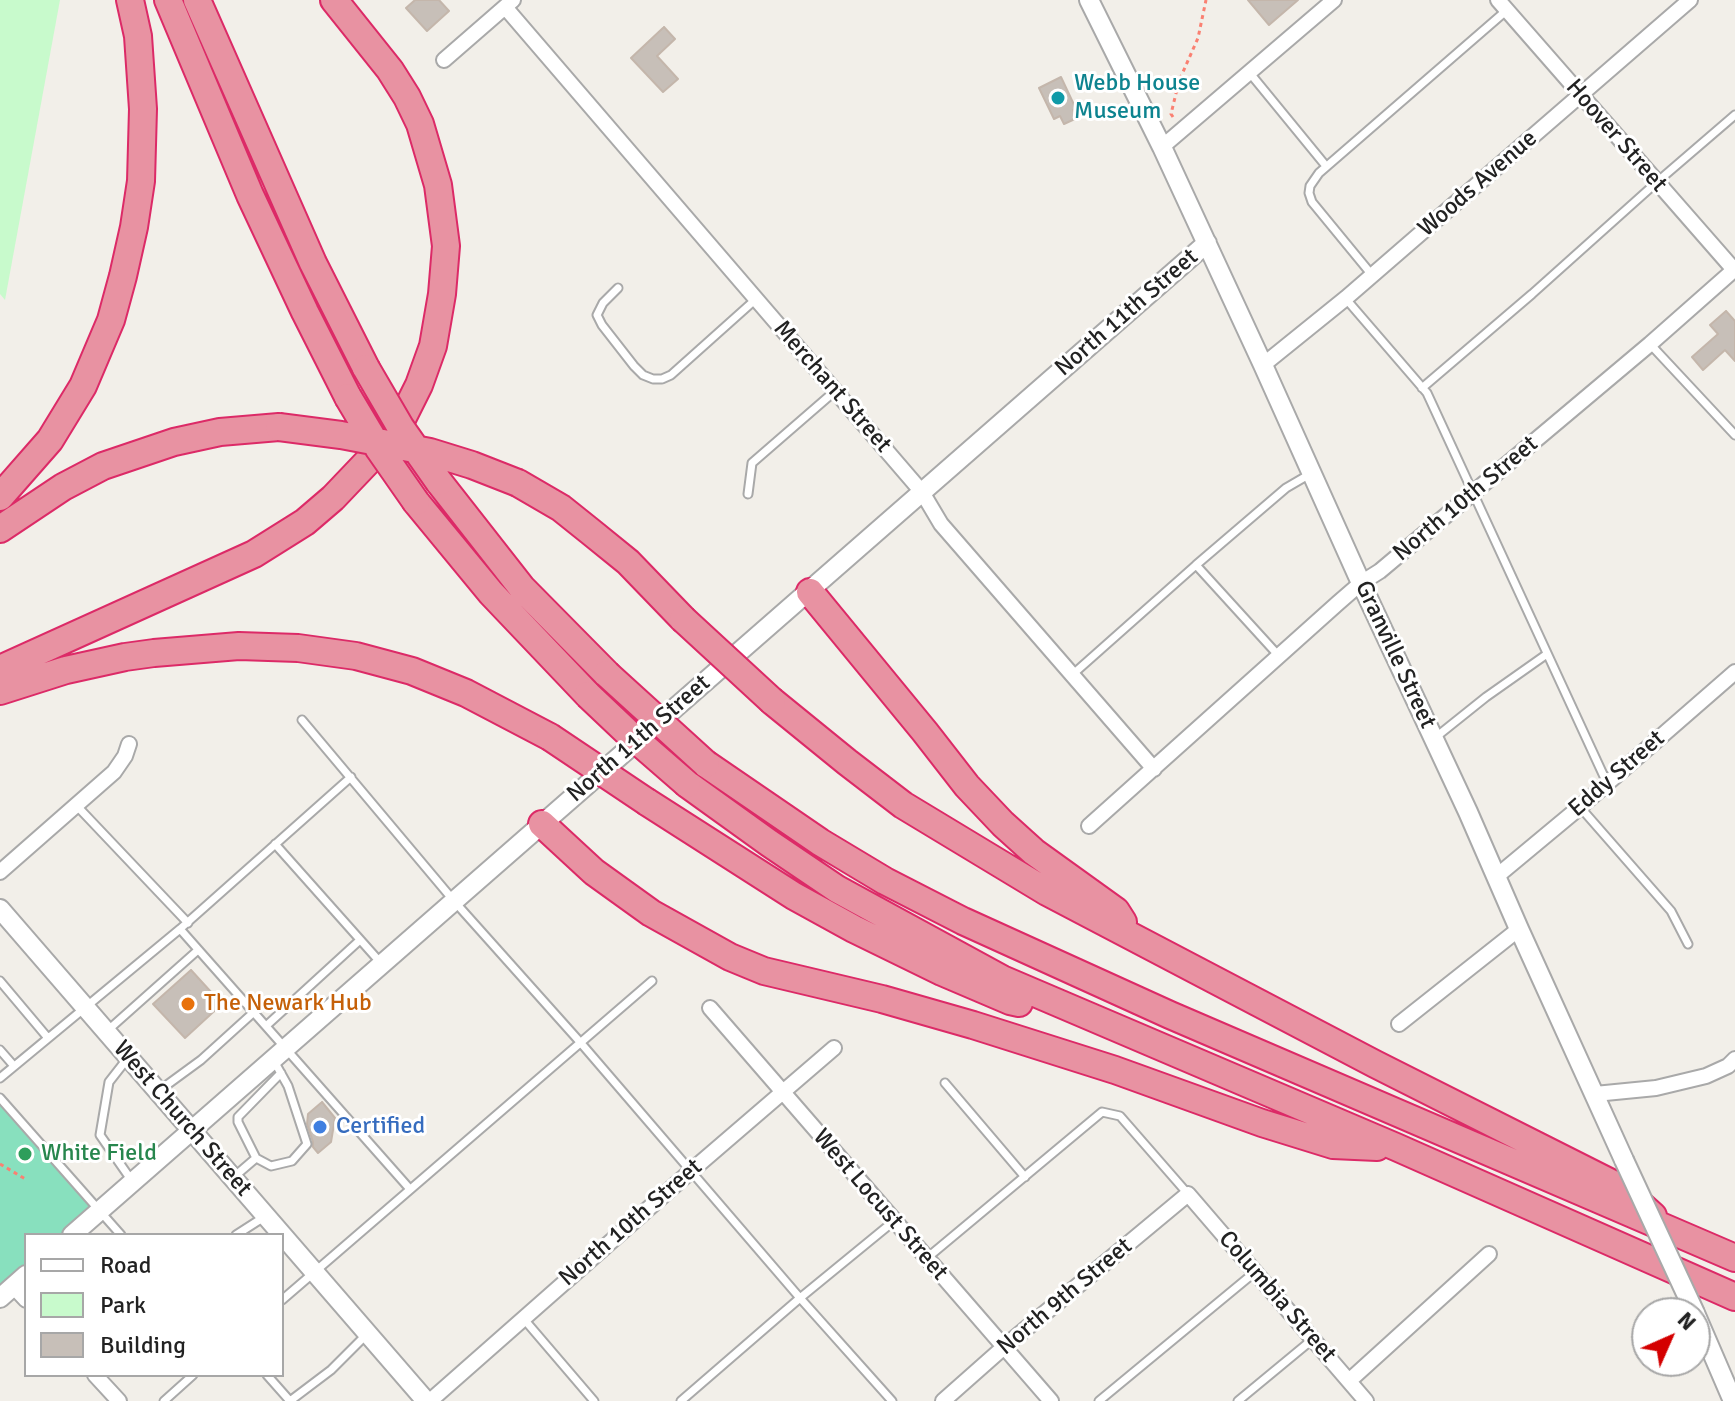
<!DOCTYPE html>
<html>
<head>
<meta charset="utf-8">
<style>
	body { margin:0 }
	#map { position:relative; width:1735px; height:1401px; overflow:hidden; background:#f2efe9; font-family:Signika,sans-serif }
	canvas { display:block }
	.legend { position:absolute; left:24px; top:1233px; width:260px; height:144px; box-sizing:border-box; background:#fff; border:2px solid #a7a7a7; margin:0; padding:10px 14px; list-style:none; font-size:24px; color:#222 }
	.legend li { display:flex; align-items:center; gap:16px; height:40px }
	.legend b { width:40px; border:2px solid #a7a7a7 }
	.north { position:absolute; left:1631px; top:1297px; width:80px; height:80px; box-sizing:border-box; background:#fff; border:2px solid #a7a7a7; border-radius:50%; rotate:45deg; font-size:22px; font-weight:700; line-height:32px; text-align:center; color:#222 }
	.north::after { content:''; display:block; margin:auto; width:28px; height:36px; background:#d40000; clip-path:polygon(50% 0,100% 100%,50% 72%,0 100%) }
</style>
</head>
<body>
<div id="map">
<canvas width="1735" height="1401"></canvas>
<ul class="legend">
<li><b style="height:10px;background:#fff"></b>Road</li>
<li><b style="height:22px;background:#c8facc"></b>Park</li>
<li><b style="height:22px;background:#c7bfb8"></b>Building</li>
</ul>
<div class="north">N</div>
</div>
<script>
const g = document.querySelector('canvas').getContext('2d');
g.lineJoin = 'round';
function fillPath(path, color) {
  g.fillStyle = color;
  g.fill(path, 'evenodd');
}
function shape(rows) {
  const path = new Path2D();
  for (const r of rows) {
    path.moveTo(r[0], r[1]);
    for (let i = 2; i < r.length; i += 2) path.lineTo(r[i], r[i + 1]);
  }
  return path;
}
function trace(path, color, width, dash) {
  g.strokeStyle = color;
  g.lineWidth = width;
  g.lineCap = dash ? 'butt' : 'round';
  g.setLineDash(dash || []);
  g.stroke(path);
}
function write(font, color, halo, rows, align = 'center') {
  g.font = font + ' Signika,sans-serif';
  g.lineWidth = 6;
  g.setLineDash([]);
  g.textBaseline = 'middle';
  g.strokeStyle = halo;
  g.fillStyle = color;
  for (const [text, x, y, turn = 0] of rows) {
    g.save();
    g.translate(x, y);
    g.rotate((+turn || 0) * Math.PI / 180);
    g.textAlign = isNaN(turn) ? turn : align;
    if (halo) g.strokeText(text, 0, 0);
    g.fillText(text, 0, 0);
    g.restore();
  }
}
const park = shape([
	[0,0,60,0,5,300,0,294]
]);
const pitch = shape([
	[0,1098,100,1210,72,1235,26,1235,26,1275,13,1286,0,1286]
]);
const building = shape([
	[415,0,439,0,449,11,427,31,406,8,415,0],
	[1248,0,1298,0,1269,25,1248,0],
	[664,27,675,39,657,56,678,79,663,92,631,58,664,27],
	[1061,77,1076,109,1073,110,1077,118,1064,124,1060,116,1054,119,1039,88,1061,77],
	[1726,311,1735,321,1735,361,1725,350,1703,370,1692,357,1718,334,1710,325,1726,311],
	[191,970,222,1004,185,1038,153,1004,191,970],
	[322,1102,335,1118,331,1142,318,1153,313,1147,313,1142,307,1124,308,1114,322,1102]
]);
const path = shape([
	[1173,117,1171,114,1179,81,1198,38,1206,0],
	[0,1164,27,1180]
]);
const service = shape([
	[1249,72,1326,166],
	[1372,275,1312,202,1309,193,1310,186,1319,173,1507,10],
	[618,288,603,303,597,315,602,325,634,366,643,375,653,379,662,379,671,375,756,299],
	[1346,299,1427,393,1607,783],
	[1650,344,1735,435],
	[1422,388,1532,294,1657,182,1735,115],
	[748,494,752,463,835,391],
	[1196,565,1286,488,1310,474],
	[1072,675,1196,565,1278,655],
	[302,720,454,901,580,1042,800,1298,892,1401],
	[1436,737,1486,697,1547,654],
	[76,805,188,923],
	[1580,807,1671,911,1688,944],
	[275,844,380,962],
	[180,929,409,1188],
	[0,981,48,1038],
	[266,1026,360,940],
	[107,1031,198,950],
	[0,1050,14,1066],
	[127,1059,109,1082,100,1135,132,1181],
	[0,1078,180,929,351,777],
	[945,1083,1025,1177],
	[160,1090,201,1060,254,1012],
	[0,1098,121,1235],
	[256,1158,238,1122,238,1117,281,1073],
	[235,1176,256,1158,271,1166,292,1161,307,1144,288,1086,274,1061],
	[236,1235,264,1217],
	[927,1258,1102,1112,1120,1116,1188,1194],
	[282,1300,652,981],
	[523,1318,594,1401],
	[267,1375,290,1401],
	[164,1401,193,1375],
	[290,1401,331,1370,366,1335],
	[681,1401,800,1298,894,1221],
	[1099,1401,1255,1272],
	[1238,1401,1313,1339]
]);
const minor = shape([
	[1498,0,1735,271],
	[505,7,922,492,941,524,1154,769],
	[444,60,513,0],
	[1162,147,1334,0],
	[1263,365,1346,298,1690,0],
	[1089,826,1338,603,1361,583,1380,571,1650,344,1735,269],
	[0,872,114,772,125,756,129,744],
	[1497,876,1580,807,1735,672],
	[710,1008,1051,1401],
	[1399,1024,1519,929],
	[1595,1094,1656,1088,1706,1076,1728,1066,1735,1059],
	[13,1286,26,1300],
	[95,1375,119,1401],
	[1349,1381,1489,1254],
	[430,1401,691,1171,834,1048],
	[943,1401,1004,1347,1188,1194,1366,1401]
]);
const tertiary = shape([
	[1089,0,1162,147,1263,365,1361,583,1468,812,1519,929,1624,1160],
	[0,909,426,1401],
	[72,1235,1207,243],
	[0,1298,26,1275],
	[1695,1313,1733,1401]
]);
const motorway = shape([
	[168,0,250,195,305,312,348,397],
	[197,0,313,263,366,368],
	[439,482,522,588,607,674],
	[518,483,561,508,591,532,628,562,683,619],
	[0,497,50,440,83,386,111,320,123,276,134,227,141,181,143,109,138,36,130,0],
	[416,502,491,593,588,695],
	[0,529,63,487,103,466,174,442,220,432,279,427],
	[810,592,925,732,967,786,1003,824,1034,852,1116,911,1123,922],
	[0,669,254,554,305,522,333,498,373,456,403,417,419,385,433,346,442,294,446,246,438,185,420,124,407,97,390,70,334,0],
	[0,691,66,670,125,657,154,653,239,646,298,648,356,656,412,671,466,693,550,737],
	[772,701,847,762,903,805,1047,892,1375,1064,1623,1189,1653,1216],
	[706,764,820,842,885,881,963,921,1170,1015,1735,1258],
	[687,784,769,843,837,889,1002,979,1396,1147,1735,1297],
	[647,802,794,896,854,929,942,972,1010,1001,1019,1003],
	[542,824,594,872,651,913,730,957,764,971,882,999,973,1025,1115,1070,1262,1123,1333,1145,1377,1147]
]);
const tertiaryBridge = shape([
	[1624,1160,1695,1313]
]);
const motorwayBridge = shape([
	[366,368,401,428,439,482],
	[348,397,379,449,416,502],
	[279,427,341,435,430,452,472,465,518,483],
	[683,619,772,701],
	[607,674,706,764],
	[588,695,626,731,687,784],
	[550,737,647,802]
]);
const markers = [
	[1058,98,8,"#0f9aa8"],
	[188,1004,8,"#e8710a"],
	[320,1127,8,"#3f7fe0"],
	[25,1154,8,"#2e9e5b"]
];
const cultureNames = [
	["Webb House",1074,84],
	["Museum",1074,112]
];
const streetNames = [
	["Hoover Street",1616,136,49],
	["Woods Avenue",1478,184,-41],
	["North 11th Street",1127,313,-41],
	["Merchant Street",832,387,49],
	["North 10th Street",1466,499,-40],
	["Granville Street",1395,655,65],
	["North 11th Street",639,739,-41],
	["Eddy Street",1617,774,-41],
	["West Church Street",182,1119,49],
	["West Locust Street",880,1205,49],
	["North 10th Street",631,1223,-41],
	["North 9th Street",1065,1297,-40],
	["Columbia Street",1277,1297,49]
];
const foodNames = [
	["The Newark Hub",204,1004]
];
const shopNames = [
	["Certified",336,1127]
];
const leisureNames = [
	["White Field",41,1154]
];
fillPath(park, '#c8facc');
fillPath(pitch, '#88e0be');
fillPath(building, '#c7bfb8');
trace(building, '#c4b6ab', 2);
trace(service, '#a9a9a9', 11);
trace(minor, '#a9a9a9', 18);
trace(tertiary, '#a9a9a9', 22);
trace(motorway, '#dc2a67', 30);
trace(path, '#fa8072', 3, [4, 4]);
trace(service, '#fff', 7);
trace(minor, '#fff', 14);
trace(tertiary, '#fff', 18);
trace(motorway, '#e892a2', 26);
trace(tertiaryBridge, '#a9a9a9', 22, []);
trace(motorwayBridge, '#dc2a67', 30, []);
trace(tertiaryBridge, '#fff', 18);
trace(motorwayBridge, '#e892a2', 26);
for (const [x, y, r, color] of markers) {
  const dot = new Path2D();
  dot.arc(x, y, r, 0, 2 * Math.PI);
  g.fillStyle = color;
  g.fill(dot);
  trace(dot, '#fff', 3);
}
write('24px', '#0d838f', '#fff', cultureNames, 'left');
write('24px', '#222', '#fff', streetNames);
write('24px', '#c56008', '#fff', foodNames, 'left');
write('24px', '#366cbe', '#fff', shopNames, 'left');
write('24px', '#27864d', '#fff', leisureNames, 'left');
</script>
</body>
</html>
